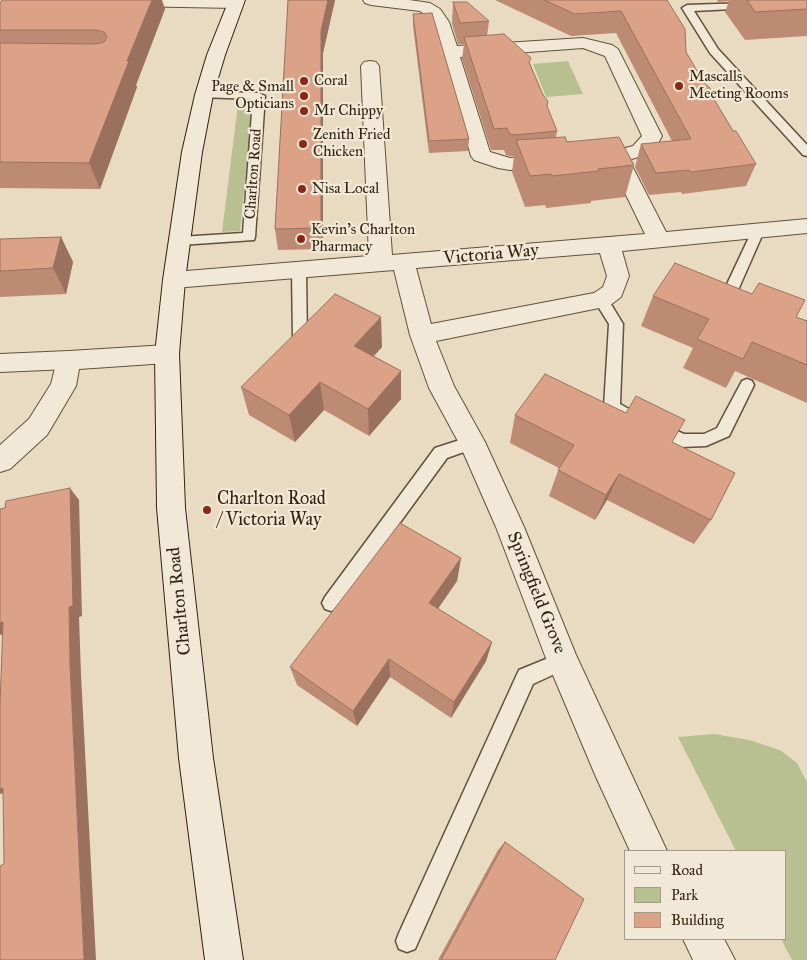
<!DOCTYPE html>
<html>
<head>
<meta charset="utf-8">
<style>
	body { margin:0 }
	#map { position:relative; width:807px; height:960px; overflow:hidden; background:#e9dbc1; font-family:"IM FELL Great Primer",serif }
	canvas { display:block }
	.legend { position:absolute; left:624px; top:850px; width:162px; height:90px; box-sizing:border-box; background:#f1e8d7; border:1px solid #a59987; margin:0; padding:6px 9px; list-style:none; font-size:15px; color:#32230e }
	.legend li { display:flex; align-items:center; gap:10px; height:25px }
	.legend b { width:25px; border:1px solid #a59987 }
</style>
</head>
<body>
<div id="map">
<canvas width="807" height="960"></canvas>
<ul class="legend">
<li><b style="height:6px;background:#f1e8d7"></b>Road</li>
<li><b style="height:14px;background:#b8c092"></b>Park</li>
<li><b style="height:14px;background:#dca287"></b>Building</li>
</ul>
</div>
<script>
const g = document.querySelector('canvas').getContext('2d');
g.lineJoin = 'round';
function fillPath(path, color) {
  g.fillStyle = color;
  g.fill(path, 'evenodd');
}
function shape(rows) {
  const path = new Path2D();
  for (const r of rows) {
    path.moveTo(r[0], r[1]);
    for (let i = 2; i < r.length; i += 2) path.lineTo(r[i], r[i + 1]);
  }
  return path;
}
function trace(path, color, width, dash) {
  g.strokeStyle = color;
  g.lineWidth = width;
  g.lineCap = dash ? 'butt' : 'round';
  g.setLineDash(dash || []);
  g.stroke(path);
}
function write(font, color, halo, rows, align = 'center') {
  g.font = font + ' "IM FELL Great Primer",serif';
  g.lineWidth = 4.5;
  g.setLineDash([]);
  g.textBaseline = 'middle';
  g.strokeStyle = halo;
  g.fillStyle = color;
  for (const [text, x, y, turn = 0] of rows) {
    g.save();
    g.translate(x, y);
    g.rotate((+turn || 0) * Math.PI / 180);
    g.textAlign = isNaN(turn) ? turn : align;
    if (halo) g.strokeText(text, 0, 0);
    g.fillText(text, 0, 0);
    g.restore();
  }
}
const green = shape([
	[568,61,583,94,546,97,533,64],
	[238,104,253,104,240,231,222,232],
	[714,734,749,740,780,750,797,763,807,782,807,960,792,960,781,939,786,939,786,851,736,851,678,737]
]);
const service = shape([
	[748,3,751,4,751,8,694,11,718,49,807,145,807,156,803,155,710,53,682,8,687,5,748,3],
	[204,92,259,93,265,96,255,237,254,240,180,245,175,244,174,241,175,238,180,237,243,233,253,99,200,97,199,95,204,92],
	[758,227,764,231,735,297,741,302,739,306,729,306,722,303,720,299,752,231,758,227],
	[299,266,304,268,306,271,307,343,300,351,295,352,290,351,288,347,293,341,292,271,294,268,299,266],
	[601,295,606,296,623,324,620,404,634,412,637,416,634,420,629,422,607,411,604,407,609,324,594,300,596,296,601,295],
	[747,379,752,381,754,385,729,436,706,446,682,447,651,432,648,428,651,424,656,422,684,434,704,434,717,428,742,381,747,379],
	[472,436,478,437,480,442,478,447,447,458,337,609,331,611,325,609,322,603,325,597,435,448,472,436],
	[563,652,570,655,572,661,570,667,533,684,415,949,407,952,399,949,396,941,399,933,519,670,563,652]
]);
const minor = shape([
	[118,0,242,0,244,3,242,6,236,8,126,6,120,4,118,0],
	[363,0,409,0,430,3,440,9,449,22,457,46,583,38,612,45,618,49,662,136,656,147,647,154,629,160,666,232,807,219,807,233,622,251,629,276,621,297,609,306,436,341,454,386,485,442,524,527,576,655,667,851,630,851,596,777,547,661,496,527,460,445,429,388,410,335,394,270,174,288,166,286,163,280,166,274,174,272,369,256,361,66,364,62,370,61,376,62,379,66,392,255,645,234,607,156,610,152,633,146,642,136,605,56,583,48,460,57,490,152,510,158,550,155,557,157,560,161,557,165,550,167,510,170,498,168,474,160,471,156,433,23,428,17,420,11,371,5,365,3,363,0],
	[600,253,607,276,603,287,594,293,431,324,416,268,600,253],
	[69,351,78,353,81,360,78,367,69,369,0,372,0,354,69,351],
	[683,939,724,939,735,960,693,960,683,939]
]);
const tertiary = shape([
	[167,345,176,347,179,354,176,361,167,363,79,369,76,386,47,435,10,469,0,472,0,445,29,419,51,384,57,360,60,353,69,351,167,345]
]);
const secondary = shape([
	[229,0,245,0,225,55,213,95,202,152,185,280,179,354,185,508,213,758,243,960,205,960,179,758,157,508,155,354,163,280,182,152,195,95,207,55,229,0]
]);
const wall = shape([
	[288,0,335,0,323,53,323,249,278,250,275,229],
	[495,0,667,0,686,52,733,131,756,164,746,186,682,194,681,192,649,195,635,167,641,144,672,141,616,33,571,36],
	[717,0,807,0,807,36,745,40,725,12,729,1,718,2],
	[453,2,489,21,487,36,530,64,557,131,556,137,634,165,625,197,591,201,591,203,546,208,545,205,525,207,512,172,514,156,510,156,506,155,504,150,491,150,462,59,464,44,458,44,452,24],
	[0,3,165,9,136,85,137,87,100,189,0,188],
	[413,14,469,139,468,151,429,153,413,26],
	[61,237,73,262,66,294,0,297,0,239],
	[653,296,796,317,807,321,807,403,735,371,726,388,683,368,693,348,641,326],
	[382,347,374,356,401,371,401,399,369,436,324,410,295,442,249,415,241,387],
	[515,415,673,443,711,520,694,544,607,500,595,520,549,496,559,468,510,443],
	[461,558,457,581,438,609,492,642,486,661,451,718,390,677,357,726,297,685,290,667],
	[505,842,555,960,438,960,498,850]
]);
const shadedWall = shape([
	[152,0,162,0,165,9,136,85,137,87,100,189,89,163,127,61],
	[328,0,335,0,323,53,323,249,321,228,321,31],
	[61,237,73,262,66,294,53,268],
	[381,317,382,347,356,375,354,346],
	[401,371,401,399,369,436,368,409],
	[320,382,324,410,295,442,289,415],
	[619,474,607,500,595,520,606,495],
	[70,488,79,500,82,616,79,617,81,675,96,960,84,960,70,666,69,607],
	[461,558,457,581,427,624,429,603],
	[3,622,15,632,0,635,0,623],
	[492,642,486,661,451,718,454,702],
	[389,659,390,677,357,726,353,711],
	[0,786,16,793,8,792,0,794]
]);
const building = shape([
	[2,0,152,0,127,61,129,61,89,163,0,162,0,43,96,44,104,42,107,37,104,32,96,30,0,30,0,3,2,0],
	[288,0,328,0,321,31,321,228,275,229,288,0],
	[544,0,667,0,685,29,686,52,704,83,710,88,711,94,733,131,736,131,756,164,691,172,689,170,656,173,641,144,691,139,621,11,575,14,544,0],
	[747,0,807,0,807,9,755,12,747,0],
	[453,2,467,2,489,21,460,23,453,2],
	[432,13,469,139,429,141,413,14,432,13],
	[504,34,531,58,529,62,543,95,548,101,547,106,557,131,513,135,509,133,507,128,494,129,464,37,504,34],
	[565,137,567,142,619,137,634,165,598,169,599,171,552,176,551,174,530,176,516,140,565,137],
	[61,237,53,268,0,271,0,239,61,237],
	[675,263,752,294,759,283,805,300,796,317,807,321,807,365,752,342,743,359,697,339,709,319,653,296,675,263],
	[335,294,381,317,354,346,401,371,368,409,320,382,289,415,241,387,335,294],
	[545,374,626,413,636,396,685,420,672,442,735,473,711,520,619,474,606,495,558,470,574,445,515,415,545,374],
	[70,488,73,606,69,607,70,666,84,960,0,960,0,866,4,864,3,788,0,789,0,704,3,622,0,623,0,509,5,508,6,501,70,488],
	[400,523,461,558,429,603,492,642,454,702,389,659,353,711,290,667,400,523],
	[505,842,584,899,555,960,441,960,505,842]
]);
const markers = [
	[304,81,5,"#8f2418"],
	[679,86,5,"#8f2418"],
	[304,96,5,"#8f2418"],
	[304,111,5,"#8f2418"],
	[303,144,5,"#8f2418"],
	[302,189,5,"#8f2418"],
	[301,239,5,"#8f2418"],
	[207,510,5,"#8f2418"]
];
const farPoinames = [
	["Mascalls",689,77],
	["Meeting Rooms",689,94],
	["Coral",314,81],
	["Page & Small",294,87,"right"],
	["Opticians",294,104,"right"],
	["Mr Chippy",314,111],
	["Zenith Fried",313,135],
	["Chicken",313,152],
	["Nisa Local",312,189],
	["Kevin's Charlton",311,230],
	["Pharmacy",311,247]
];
const farStreetnames = [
	["Charlton Road",254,174,-86]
];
const streetNames = [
	["Victoria Way",491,255,-5],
	["Springfield Grove",536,593,68],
	["Charlton Road",180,601,-96]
];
const poiNames = [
	["Charlton Road",217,500],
	["/ Victoria Way",217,521]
];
fillPath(green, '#b8c092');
trace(service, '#60513b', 3);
trace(minor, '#60513b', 2);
trace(tertiary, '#60513b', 2);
trace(secondary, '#32230e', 2);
fillPath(service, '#f1e8d7');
fillPath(minor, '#f1e8d7');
fillPath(tertiary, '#f1e8d7');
fillPath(secondary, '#f1e8d7');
fillPath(wall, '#bd8b74');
fillPath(shadedWall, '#9a715e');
fillPath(building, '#dca287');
trace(building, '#9a715e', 1);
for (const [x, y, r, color] of markers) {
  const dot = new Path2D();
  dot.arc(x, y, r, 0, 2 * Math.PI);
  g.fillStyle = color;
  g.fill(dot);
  trace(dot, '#f1e8d7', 2);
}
write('15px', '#32230e', '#f1e8d7', farPoinames, 'left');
write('15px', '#32230e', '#f1e8d7', farStreetnames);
write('18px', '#32230e', '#f1e8d7', streetNames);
write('18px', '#32230e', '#f1e8d7', poiNames, 'left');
</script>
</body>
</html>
